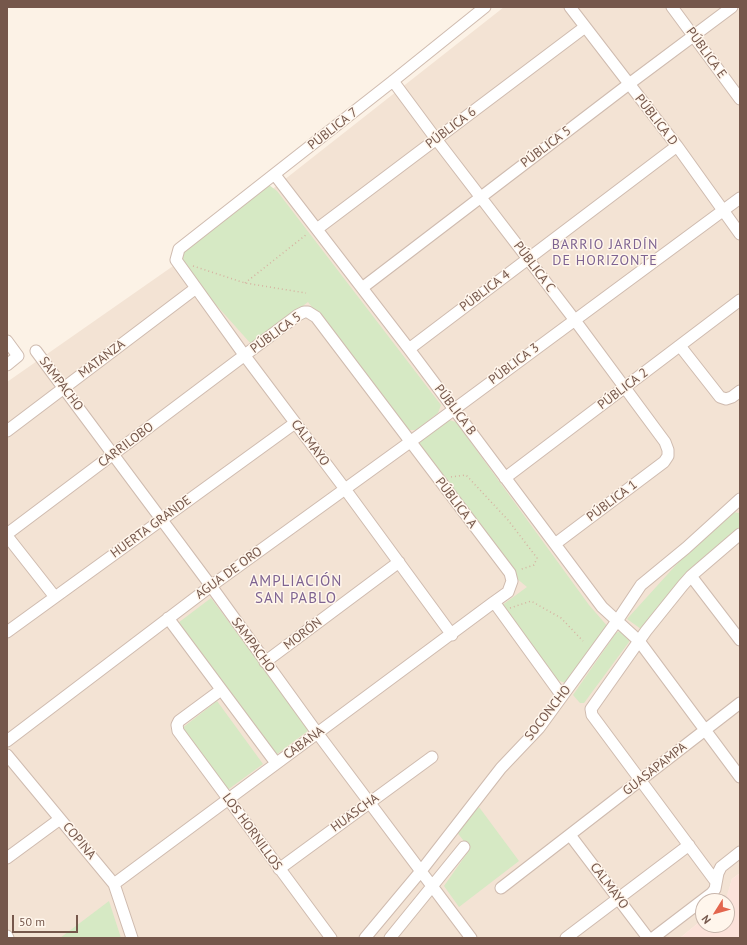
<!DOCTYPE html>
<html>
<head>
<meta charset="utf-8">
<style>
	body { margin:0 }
	#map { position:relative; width:747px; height:945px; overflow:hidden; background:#fcf2e6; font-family:"PT Sans",sans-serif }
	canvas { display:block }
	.frame { position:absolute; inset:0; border:8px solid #75574b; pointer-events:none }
	.north { position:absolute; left:695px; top:893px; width:40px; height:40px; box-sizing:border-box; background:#fff6ec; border:1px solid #c8b6ac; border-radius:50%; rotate:233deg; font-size:11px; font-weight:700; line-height:16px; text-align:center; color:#75574b }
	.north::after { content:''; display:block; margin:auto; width:14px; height:18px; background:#e3664e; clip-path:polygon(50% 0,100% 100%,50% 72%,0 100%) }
	.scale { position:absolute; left:12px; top:915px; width:66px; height:18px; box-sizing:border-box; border:2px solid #75574b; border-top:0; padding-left:5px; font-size:12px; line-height:14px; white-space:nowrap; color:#75574b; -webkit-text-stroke:3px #fff6ec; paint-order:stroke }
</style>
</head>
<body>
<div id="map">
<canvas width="747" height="945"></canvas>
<div class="frame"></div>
<div class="north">N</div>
<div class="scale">50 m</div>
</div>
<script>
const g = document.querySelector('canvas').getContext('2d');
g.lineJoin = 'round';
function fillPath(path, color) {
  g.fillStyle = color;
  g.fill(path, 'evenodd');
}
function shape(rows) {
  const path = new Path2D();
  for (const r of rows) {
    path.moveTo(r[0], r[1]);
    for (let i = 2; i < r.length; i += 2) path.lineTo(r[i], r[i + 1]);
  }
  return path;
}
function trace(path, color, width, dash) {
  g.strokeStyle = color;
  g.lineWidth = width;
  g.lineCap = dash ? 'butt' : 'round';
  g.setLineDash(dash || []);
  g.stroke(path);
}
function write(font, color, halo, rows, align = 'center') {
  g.font = font + ' "PT Sans",sans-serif';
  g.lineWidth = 3;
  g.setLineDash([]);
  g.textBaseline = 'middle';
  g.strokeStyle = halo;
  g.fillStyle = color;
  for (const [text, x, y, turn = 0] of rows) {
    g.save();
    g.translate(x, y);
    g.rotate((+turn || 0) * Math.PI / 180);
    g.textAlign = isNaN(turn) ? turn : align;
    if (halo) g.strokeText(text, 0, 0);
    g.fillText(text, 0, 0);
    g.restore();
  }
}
const residential = shape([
	[504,7,740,7,740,873,732,879,726,900,703,901,703,919,680,938,7,938,7,382,186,257]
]);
const commercial = shape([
	[740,873,740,938,680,938,703,919,703,925,727,925,727,901,725,901,732,879]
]);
const green = shape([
	[269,185,277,191,441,405,438,413,416,430,407,430,308,302,252,345,176,260,185,251],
	[449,420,456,422,589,605,609,628,565,683,555,679,501,606,527,587,510,573,418,446,421,441],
	[733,512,739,513,740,515,740,527,685,575,641,629,627,619,686,554],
	[211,598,309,730,272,758,174,626],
	[620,631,626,634,629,639,629,642,584,703,580,703,573,695,616,633],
	[217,701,263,764,226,791,181,729],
	[479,807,519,861,459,907,444,886,470,849,456,831],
	[109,901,121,938,60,938]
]);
const path = shape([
	[193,266,245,283,306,293],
	[245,283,307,234],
	[451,477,466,475,508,520,537,558,534,565,519,570],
	[510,608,531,601,561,618,583,641]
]);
const minor = shape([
	[570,7,677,146,740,234],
	[672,7,740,99],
	[393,81,436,139,574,319,665,442,668,450,668,456,664,462,555,544],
	[275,175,409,349,596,599,602,607,639,641,740,777],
	[317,229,585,27],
	[362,288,629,84,732,7],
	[7,341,18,356,7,365],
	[680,346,720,397,726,399,732,397,740,391],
	[409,349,677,146],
	[36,351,211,586,318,734,471,938],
	[7,431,196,288],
	[505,478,740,300],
	[7,534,298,315,304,312,308,312,316,317,510,573,512,581,508,592,494,602,562,696],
	[7,536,55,597],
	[691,576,740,640],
	[168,618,276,763],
	[7,632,295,423],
	[452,635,345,489,245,356,176,260,179,249,393,81,485,7],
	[265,662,399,562],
	[221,690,179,721,177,725,178,731,331,938],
	[7,741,211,586,410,442,740,198],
	[7,755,114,884,132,938],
	[570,835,648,938],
	[7,858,60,819],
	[279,869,432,757],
	[716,882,592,715,591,709,646,631,683,585,691,576,740,534],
	[114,884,494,602],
	[501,888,740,703],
	[7,936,8,938],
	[365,938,421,871,501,768,539,728,617,621,641,585,686,548,740,499],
	[390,938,464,847],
	[566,938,689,845],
	[653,938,712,893,715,889,718,873,721,867,740,852]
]);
const streetNames = [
	["PÚBLICA E",706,53,54],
	["PÚBLICA D",656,120,52],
	["PÚBLICA 6",451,128,-37],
	["PÚBLICA 7",333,129,-38],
	["PÚBLICA 5",546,147,-37],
	["PÚBLICA C",534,267,53],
	["PÚBLICA 4",485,291,-37],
	["PÚBLICA 5",276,333,-36],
	["MATANZA",102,359,-37],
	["PÚBLICA 3",514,364,-37],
	["SAMPACHO",61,384,53],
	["PÚBLICA 2",623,389,-37],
	["PÚBLICA B",455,410,53],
	["CALMAYO",310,443,53],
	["CARRILOBO",126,445,-37],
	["PÚBLICA 1",612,501,-37],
	["PÚBLICA A",456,503,53],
	["HUERTA GRANDE",151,527,-36],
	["AGUA DE ORO",229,573,-36],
	["MORÓN",303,634,-37],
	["SAMPACHO",253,645,54],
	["SOCONCHO",548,713,-52],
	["CABANA",304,743,-36],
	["GUASAPAMPA",655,769,-38],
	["HUASCHA",355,813,-36],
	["LOS HORNILLOS",252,832,54],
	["COPINA",79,841,50],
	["CALMAYO",609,886,53]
];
const neighbourhoodNames = [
	["BARRIO JARDÍN",605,245],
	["DE HORIZONTE",605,261]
];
const quarterNames = [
	["AMPLIACIÓN",296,582],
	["SAN PABLO",296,599]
];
fillPath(residential, '#f3e3d4');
fillPath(commercial, '#fce2da');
fillPath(green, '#d6e9c4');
trace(minor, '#cfbbaf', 13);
trace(path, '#d6b2a1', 1.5, [1, 3]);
trace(minor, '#fff', 11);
write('13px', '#75574b', '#fff6ec', streetNames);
g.letterSpacing = '1px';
write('14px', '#7e6391', '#fff6ec', neighbourhoodNames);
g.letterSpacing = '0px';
g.letterSpacing = '1px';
write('15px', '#7e6391', '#fff6ec', quarterNames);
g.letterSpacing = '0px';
</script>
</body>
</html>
